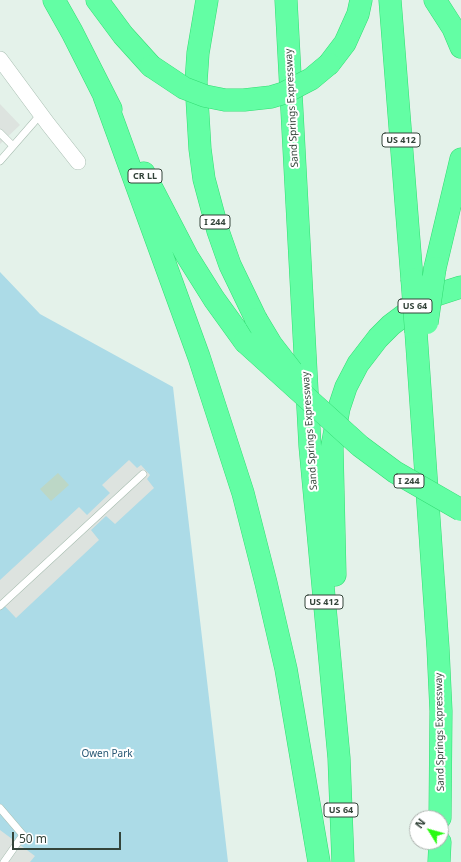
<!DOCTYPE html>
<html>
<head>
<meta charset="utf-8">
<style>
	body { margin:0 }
	#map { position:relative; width:461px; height:862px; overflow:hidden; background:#e4f2ea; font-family:"Noto Sans",sans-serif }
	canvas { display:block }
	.north { position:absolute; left:409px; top:810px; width:40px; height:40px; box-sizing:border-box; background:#fff; border:1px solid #aeb4b0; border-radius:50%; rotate:307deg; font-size:11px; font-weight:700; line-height:16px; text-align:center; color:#34443a }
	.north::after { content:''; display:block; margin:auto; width:14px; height:18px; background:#2afa13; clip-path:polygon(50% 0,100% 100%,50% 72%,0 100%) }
	.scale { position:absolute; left:12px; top:832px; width:109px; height:18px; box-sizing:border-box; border:2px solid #34443a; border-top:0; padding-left:5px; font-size:12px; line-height:14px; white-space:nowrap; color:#34443a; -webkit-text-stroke:3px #fff; paint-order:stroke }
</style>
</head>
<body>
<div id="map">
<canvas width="461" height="862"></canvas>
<div class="north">N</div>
<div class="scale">50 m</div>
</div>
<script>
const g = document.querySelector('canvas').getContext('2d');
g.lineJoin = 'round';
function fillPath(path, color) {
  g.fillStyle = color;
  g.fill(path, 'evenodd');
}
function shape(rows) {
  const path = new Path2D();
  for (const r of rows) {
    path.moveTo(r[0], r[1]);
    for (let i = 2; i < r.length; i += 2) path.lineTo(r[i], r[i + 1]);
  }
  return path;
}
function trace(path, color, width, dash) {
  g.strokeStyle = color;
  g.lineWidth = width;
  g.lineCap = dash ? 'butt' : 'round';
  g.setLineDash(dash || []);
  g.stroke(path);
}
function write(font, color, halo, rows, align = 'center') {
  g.font = font + ' "Noto Sans",sans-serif';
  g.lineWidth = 4;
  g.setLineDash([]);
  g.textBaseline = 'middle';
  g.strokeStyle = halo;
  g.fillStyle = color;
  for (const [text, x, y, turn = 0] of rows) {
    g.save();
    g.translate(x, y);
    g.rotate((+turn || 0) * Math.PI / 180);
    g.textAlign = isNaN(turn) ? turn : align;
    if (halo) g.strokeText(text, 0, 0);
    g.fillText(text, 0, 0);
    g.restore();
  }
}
const green = shape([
	[0,272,40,314,173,387,228,862,0,862]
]);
const parking = shape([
	[0,104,20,125,0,144],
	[129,460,137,468,141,465,150,475,147,479,154,488,115,524,106,516,91,530,99,540,16,618,0,601,0,580,79,507,87,515,110,493,102,485],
	[0,830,35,856,30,862,0,862]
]);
const building = shape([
	[58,473,69,485,51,501,40,489]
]);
const lane = shape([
	[0,133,13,146],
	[0,161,41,114],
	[0,606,143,474],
	[0,808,23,835,4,862]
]);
const street = shape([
	[0,59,48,124,78,162]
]);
const highway = shape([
	[54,0,72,32,111,109],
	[97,0,123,35,151,66],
	[207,0,198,53,196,82,200,149,204,179,218,231,230,265,256,319],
	[286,0,310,446,339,758,343,862],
	[390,0,412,279],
	[435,0,453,28,461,47],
	[329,64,345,43,358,14,361,0],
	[104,96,199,357,243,493,266,583,286,669,319,862],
	[144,173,187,256,214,299,245,342],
	[435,268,461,159],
	[416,332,438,648,441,711,440,818],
	[335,575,332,447,339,408,346,387,358,364,378,338,391,325,423,301,439,294,461,287],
	[439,862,440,842]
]);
const highwayBridge = shape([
	[151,66,184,88,205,96,225,100,244,100,271,97,284,93,311,79,329,64],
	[412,279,416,332],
	[256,319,271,344,292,371],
	[427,323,435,268],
	[245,342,360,446,395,472,461,510]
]);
const shields = [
	[401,140,38],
	[145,176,34],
	[215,222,30],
	[415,306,34],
	[409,481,30],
	[324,602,38],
	[341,810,34]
];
const shieldNames = [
	["US 412",401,140],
	["CR LL",145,176],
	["I 244",215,222],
	["US 64",415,306],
	["I 244",409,481],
	["US 412",324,602],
	["US 64",341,810]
];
const streetNames = [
	["Sand Springs Expressway",292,108,-93],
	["Sand Springs Expressway",310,431,-94],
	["Sand Springs Expressway",440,732,-91]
];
const parkNames = [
	["Owen Park",107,754]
];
fillPath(green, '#acdbe7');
fillPath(parking, '#dde3df');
fillPath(building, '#bcd7c6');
trace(lane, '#a7bdb0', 8);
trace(street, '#a7bdb0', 16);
trace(highway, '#33dd74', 23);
trace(lane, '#fff', 7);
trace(street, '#fff', 15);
trace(highway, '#63fea4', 22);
trace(highwayBridge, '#33dd74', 23, []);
trace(highwayBridge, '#63fea4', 22);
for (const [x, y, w] of shields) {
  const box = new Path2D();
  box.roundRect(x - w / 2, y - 7, w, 14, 3);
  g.fillStyle = '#fff';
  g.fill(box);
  trace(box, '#34443a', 1);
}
write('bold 9px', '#34443a', null, shieldNames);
write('10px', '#34443a', '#fff', streetNames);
write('10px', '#285875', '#fff', parkNames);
</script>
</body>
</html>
